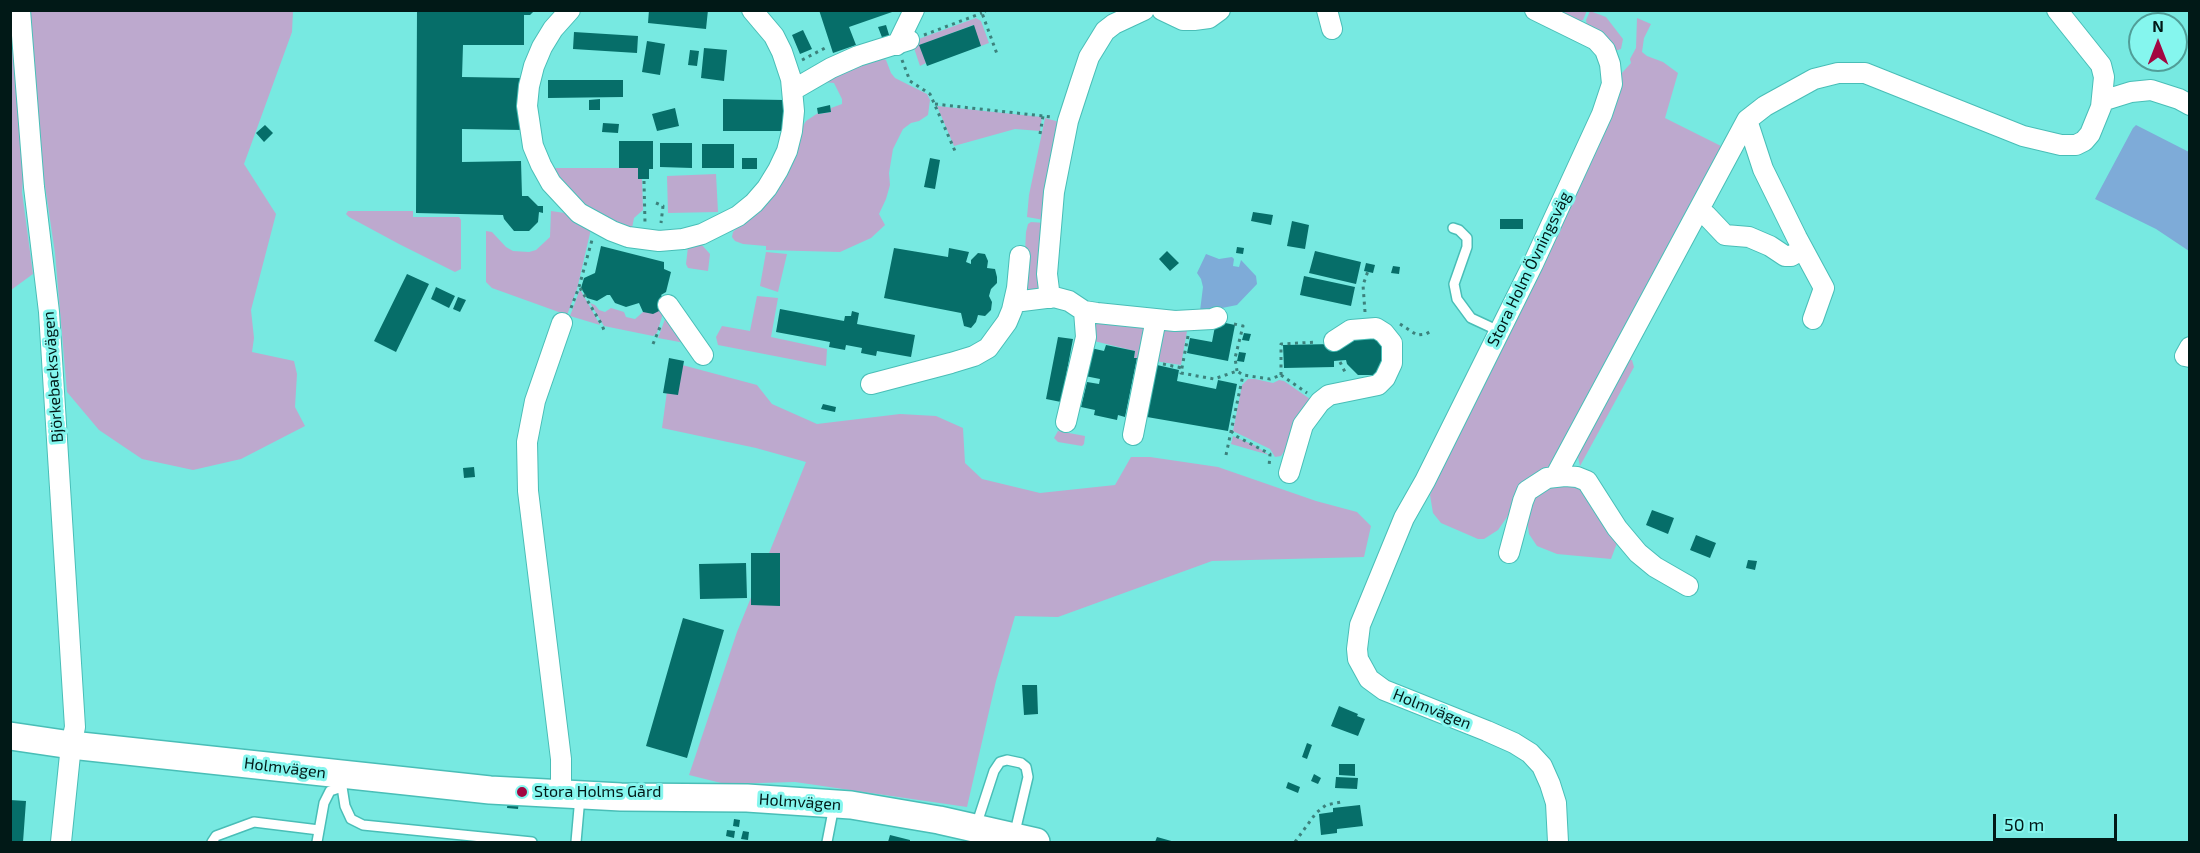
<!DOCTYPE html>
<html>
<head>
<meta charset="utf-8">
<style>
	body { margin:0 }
	#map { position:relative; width:2200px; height:853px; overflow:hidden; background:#77e9e1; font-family:"Exo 2",sans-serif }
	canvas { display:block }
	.frame { position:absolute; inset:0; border:12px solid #011917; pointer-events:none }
	.north { position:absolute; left:2128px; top:12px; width:60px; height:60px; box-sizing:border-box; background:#85f6ee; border:2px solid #509e98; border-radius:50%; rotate:0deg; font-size:16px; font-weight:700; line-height:24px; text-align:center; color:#011917 }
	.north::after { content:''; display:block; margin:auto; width:21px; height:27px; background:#a20641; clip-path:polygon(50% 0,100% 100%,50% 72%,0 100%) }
	.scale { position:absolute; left:1993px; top:814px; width:124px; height:27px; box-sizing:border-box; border:3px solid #011917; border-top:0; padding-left:8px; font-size:18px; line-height:21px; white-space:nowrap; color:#011917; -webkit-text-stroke:4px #85f6ee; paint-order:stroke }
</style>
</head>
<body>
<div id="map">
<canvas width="2200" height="853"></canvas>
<div class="frame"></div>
<div class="north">N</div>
<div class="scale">50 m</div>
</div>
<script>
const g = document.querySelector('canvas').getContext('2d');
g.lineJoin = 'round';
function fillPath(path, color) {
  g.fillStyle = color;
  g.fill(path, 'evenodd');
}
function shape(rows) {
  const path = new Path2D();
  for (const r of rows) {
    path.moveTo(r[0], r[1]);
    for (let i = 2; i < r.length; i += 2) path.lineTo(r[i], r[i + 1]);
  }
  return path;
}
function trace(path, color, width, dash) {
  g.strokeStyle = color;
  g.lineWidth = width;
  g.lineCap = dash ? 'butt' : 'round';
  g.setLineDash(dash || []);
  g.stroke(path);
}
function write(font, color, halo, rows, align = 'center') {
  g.font = font + ' "Exo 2",sans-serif';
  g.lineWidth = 6;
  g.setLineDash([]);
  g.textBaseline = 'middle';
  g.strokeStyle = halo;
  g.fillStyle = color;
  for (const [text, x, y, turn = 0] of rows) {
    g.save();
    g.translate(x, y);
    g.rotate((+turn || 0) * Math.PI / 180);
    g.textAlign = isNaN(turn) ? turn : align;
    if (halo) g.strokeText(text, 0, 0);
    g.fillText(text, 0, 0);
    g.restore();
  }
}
const green = shape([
	[11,11,293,11,292,32,244,164,276,214,251,310,254,338,252,352,294,361,297,374,295,407,305,426,241,459,193,470,142,459,99,430,67,392,55,253,44,179,24,167,22,192,33,274,11,290],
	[1554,11,1586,11,1586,13,1583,20,1578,22],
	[1590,11,1606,17,1623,39,1621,49,1615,51,1587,26,1586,20],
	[976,18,981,21,989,43,981,46,973,25,920,45,926,63,920,66,914,48,913,43,916,40],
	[1637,18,1651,24,1644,38,1642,52,1647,56,1663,62,1678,73,1665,118,1721,146,1675,240,1557,456,1512,510,1498,530,1484,539,1478,539,1441,523,1433,513,1430,495,1621,74,1631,63,1630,59,1636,48],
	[882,58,886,60,891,73,895,78,927,94,930,100,928,115,919,121,911,123,903,129,893,149,889,173,890,185,886,199,879,214,885,225,871,238,840,252,766,250,766,246,743,244,735,241,732,237,733,232,741,224,806,121,818,113,819,114,831,112,831,108,842,104,842,99,834,83,822,82,841,69],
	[937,106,1042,117,1040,131,1015,129,954,146],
	[1045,118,1063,123,1044,220,1027,217,1029,195],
	[553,168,638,168,638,178,642,179,643,210,634,218,632,228,613,222,584,205,559,179],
	[716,174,718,212,668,213,667,176],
	[348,211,413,211,413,217,459,217,461,220,461,269,455,272,399,244,349,217,346,214],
	[551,211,572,214,591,229,577,289,567,315,492,288,486,282,486,231,492,232,506,247,513,251,529,252,536,250,550,237],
	[1031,222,1045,223,1042,293,1023,293,1026,232,1028,224],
	[701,244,710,254,708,271,688,268,686,264,688,247],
	[766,252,787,254,778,292,760,286],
	[580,289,600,325,570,316],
	[757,296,778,298,771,337,827,349,826,366,718,345,716,337,722,326,750,331],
	[590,303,595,305,599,310,605,312,611,308,624,312,626,317,635,319,643,312,661,310,663,313,657,333,653,336,604,326],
	[668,311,685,343,658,338],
	[1090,319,1146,326,1140,381,1133,380,1137,359,1134,358,1135,351,1094,341],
	[1167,326,1187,331,1181,365,1154,361,1157,338],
	[1629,360,1632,360,1634,367,1580,466,1578,457,1579,448],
	[671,362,757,385,772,404,817,424,900,414,936,416,963,428,965,463,982,479,1040,493,1115,485,1131,457,1150,457,1218,467,1316,501,1357,512,1371,526,1364,557,1212,561,1058,617,1015,616,996,681,967,807,795,782,725,784,689,775,737,632,806,462,756,448,662,428],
	[1248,379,1255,379,1273,383,1279,380,1284,381,1310,399,1288,446,1281,456,1275,457,1270,449,1233,431,1242,385],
	[1058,431,1085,436,1084,444,1082,446,1058,442,1054,438],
	[1233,436,1256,446,1269,455,1231,444],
	[1563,483,1581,489,1617,543,1611,559,1557,554,1537,546,1529,534,1527,520,1535,495,1540,490]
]);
const water = shape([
	[2136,125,2189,152,2189,251,2156,229,2095,199,2133,128],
	[1206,254,1219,259,1232,257,1234,259,1233,266,1239,267,1241,260,1256,276,1257,284,1237,305,1222,308,1213,307,1212,311,1200,311,1203,287,1201,279,1197,273]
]);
const building = shape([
	[417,10,535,10,530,15,524,15,524,45,463,45,462,77,522,78,523,130,462,129,462,162,521,161,522,196,528,196,538,206,543,206,543,213,539,212,538,222,529,231,514,231,504,219,503,215,416,213],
	[649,10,708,10,706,29,648,23],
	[819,10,895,10,895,11,849,27,856,45,833,53],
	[886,25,890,38,883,40,878,27],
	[974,25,981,46,927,66,919,45],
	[803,30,812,49,800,54,792,35],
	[574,32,638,36,637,53,573,49],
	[647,41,665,44,660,75,642,72],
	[704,48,727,50,724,81,701,78],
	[690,50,699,51,697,66,688,65],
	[548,80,623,80,623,97,548,98],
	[600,99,600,110,589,110,589,100],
	[723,99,785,100,784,131,723,131],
	[830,105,831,112,818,114,817,108],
	[675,108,679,126,657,131,652,114],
	[603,123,619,124,618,133,602,132],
	[265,125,273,133,264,142,256,133],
	[619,141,653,141,653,169,649,169,649,179,638,179,638,168,619,168],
	[660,143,692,143,692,168,660,167],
	[702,144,734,144,734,168,702,168],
	[742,158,757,158,757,169,742,169],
	[930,158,940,160,935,189,924,187],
	[1253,212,1273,215,1271,225,1251,221],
	[1500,219,1523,219,1523,229,1500,229],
	[1292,221,1309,225,1305,249,1287,246],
	[601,246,664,262,664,269,671,272,666,292,661,295,664,299,661,310,653,314,643,312,639,303,626,307,615,303,610,295,607,295,597,301,587,298,581,288,584,278,595,273],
	[1237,247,1244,248,1243,254,1236,253],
	[894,248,948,257,949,248,969,252,966,262,971,264,971,260,978,253,985,254,988,261,987,268,995,269,997,277,997,283,991,289,989,296,992,302,991,310,985,316,978,315,976,322,971,328,964,326,961,313,884,298],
	[1167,251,1179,263,1170,271,1159,259],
	[1315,251,1361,262,1356,284,1309,273],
	[1366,263,1375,265,1373,273,1364,271],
	[1393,266,1400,267,1399,274,1391,273],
	[407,274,429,284,396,352,374,341],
	[1304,276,1355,287,1351,306,1300,295],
	[436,287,455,296,449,308,431,299],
	[458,297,466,300,460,312,453,309],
	[780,309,844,321,845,316,851,316,852,311,859,313,857,324,915,335,911,357,877,351,876,356,861,353,862,348,846,345,845,350,829,347,830,342,776,332],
	[1216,321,1235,325,1228,361,1187,353,1190,338,1212,342],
	[1375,330,1389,361,1377,375,1358,375,1347,364,1346,360,1334,361,1334,367,1284,368,1283,345,1333,344,1357,331],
	[1244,333,1251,334,1249,341,1242,340],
	[1058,337,1073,339,1061,402,1046,399],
	[1106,345,1135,351,1134,358,1137,358,1125,417,1118,415,1117,420,1094,415,1095,410,1081,407,1087,382,1099,384,1100,379,1085,376,1091,348,1104,351],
	[1239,352,1246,353,1244,362,1237,361],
	[669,358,684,361,678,395,663,393],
	[1157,365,1179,370,1177,381,1216,389,1218,380,1237,384,1228,431,1147,417],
	[823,404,836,407,835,412,821,409],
	[474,467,475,477,464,478,463,468],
	[1652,510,1674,518,1668,534,1646,525],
	[1696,535,1716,543,1710,558,1690,550],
	[751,553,780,553,780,606,751,605],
	[1748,560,1757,561,1755,570,1746,568],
	[746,563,747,598,700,599,699,564],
	[683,618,724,630,687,758,646,746],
	[1022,685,1037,685,1038,714,1024,715],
	[1339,706,1358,714,1357,716,1365,719,1358,736,1331,726],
	[1307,743,1312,745,1307,759,1302,757],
	[1339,764,1355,764,1355,776,1339,775],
	[1314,774,1321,778,1318,784,1311,781],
	[1336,777,1358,778,1357,789,1335,788],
	[1288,782,1300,787,1298,793,1286,788],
	[10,800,26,801,23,842,10,842],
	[508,800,519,801,518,809,507,808],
	[1360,805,1363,826,1337,829,1337,833,1321,835,1319,814,1333,812,1333,808],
	[734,819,740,820,739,827,733,826],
	[727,830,735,831,734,838,726,836],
	[743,831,749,832,748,840,741,839],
	[890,835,910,840,910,842,888,842],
	[1157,837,1175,842,1155,842]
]);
const path = shape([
	[987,10,982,13,997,54],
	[924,35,982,13],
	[802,60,827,47],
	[902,60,910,81,930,94,955,151],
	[935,104,1052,117],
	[1040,134,1043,116],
	[644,181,645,223],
	[656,203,663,206,661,223],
	[580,288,602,325,605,333],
	[571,308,579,287,592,240],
	[1365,312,1363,285,1368,271],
	[1234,324,1243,326,1235,358,1237,371],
	[1400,324,1417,335,1426,334,1433,330],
	[1188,336,1181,373,1214,379,1237,371,1243,375,1270,379,1281,375],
	[653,344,660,327],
	[1340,362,1346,374],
	[1163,364,1182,368],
	[1281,375,1281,344,1317,342],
	[1281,375,1307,393],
	[1231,431,1236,436,1270,454,1269,467],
	[1226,455,1243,375],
	[1295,842,1316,813,1326,805,1341,802]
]);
const lane = shape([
	[1453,228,1459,230,1467,238,1467,247,1454,284,1457,299,1471,318,1499,331],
	[342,787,345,806,351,819,363,825,532,842],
	[976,826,994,771,1000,762,1007,760,1021,763,1026,767,1028,777,1014,836],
	[212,842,216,836,254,822,319,830],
	[317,842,324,803,330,791,342,787,342,783],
	[576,842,580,797],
	[827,842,834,806]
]);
const street = shape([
	[20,10,34,187,49,312,75,727,71,745,61,842],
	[570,10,553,29,542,47,534,66,529,86,527,106,533,146,541,165,551,183,579,213,612,231,628,237,659,241,683,239,702,234,738,216,754,203,767,188,778,170,787,151,792,131,794,111,791,79,782,52,774,36,752,10],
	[1162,10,1183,20,1194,20,1209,18,1220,10],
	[1327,10,1332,29],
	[1535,10,1596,40,1605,50,1610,64,1612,84,1602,114,1533,264,1425,481,1404,518,1360,625,1357,649,1358,659,1369,679,1384,690,1487,731,1514,743,1530,753,1542,766,1550,784,1556,803,1558,842],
	[897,45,914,10],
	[793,90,831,68,858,56,909,40],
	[2102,101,2131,92,2151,90,2179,99,2190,105],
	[1747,120,1763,169,1797,238,1824,288,1813,319],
	[1698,211,1706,215,1725,235,1749,237,1770,246,1785,256,1791,256,1803,249],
	[1050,298,1047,274,1054,192,1068,121,1080,84,1089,57,1105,31,1114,24,1144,10],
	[1014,302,1054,297,1069,301,1084,311,1097,313,1175,321,1212,319,1217,317],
	[668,305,703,355],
	[2190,347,2185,356,2190,357],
	[871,384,951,363,974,356,988,348,1007,322,1012,310,1017,288,1020,256],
	[1066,422,1086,337,1084,311],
	[1133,435,1156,319],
	[1289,473,1303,425,1320,402,1329,395,1378,385,1385,378,1392,363,1392,343,1384,333,1376,328,1351,330,1334,341],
	[1555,477,1747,120,1765,106,1814,79,1838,73,1865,73,2023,136,2061,145,2076,145,2084,141,2090,134,2101,107,2104,77,2101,65,2057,10],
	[1509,553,1523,501,1527,491,1547,478,1565,476,1577,477,1587,481,1617,528,1638,553,1655,567,1688,586],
	[561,795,561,759,528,491,527,442,535,401,562,323]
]);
const secondary = shape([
	[10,736,71,745,490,790,621,797,747,798,851,805,939,820,1036,842]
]);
const markers = [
	[522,792,6,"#a20641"]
];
const streetNames = [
	["Stora Holm Övningsväg",1529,269,-64],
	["Björkebacksvägen",53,377,-94],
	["Holmvägen",1432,709,22],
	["Holmvägen",285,768,7],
	["Holmvägen",800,802,4]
];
const poiNames = [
	["Stora Holms Gård",534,792]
];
fillPath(green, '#bda9ce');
fillPath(water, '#7eabd8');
fillPath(building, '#066e69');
trace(lane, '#49beb7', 12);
trace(street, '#49beb7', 22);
trace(secondary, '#49beb7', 30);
trace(path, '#3c817c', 3, [3, 4.5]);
trace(lane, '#fff', 9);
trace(street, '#fff', 20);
trace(secondary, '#fff', 27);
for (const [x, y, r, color] of markers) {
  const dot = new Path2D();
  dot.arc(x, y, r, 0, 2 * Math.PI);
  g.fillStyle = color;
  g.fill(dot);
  trace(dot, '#85f6ee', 2);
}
write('16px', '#011917', '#85f6ee', streetNames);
write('16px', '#011917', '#85f6ee', poiNames, 'left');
</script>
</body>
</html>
